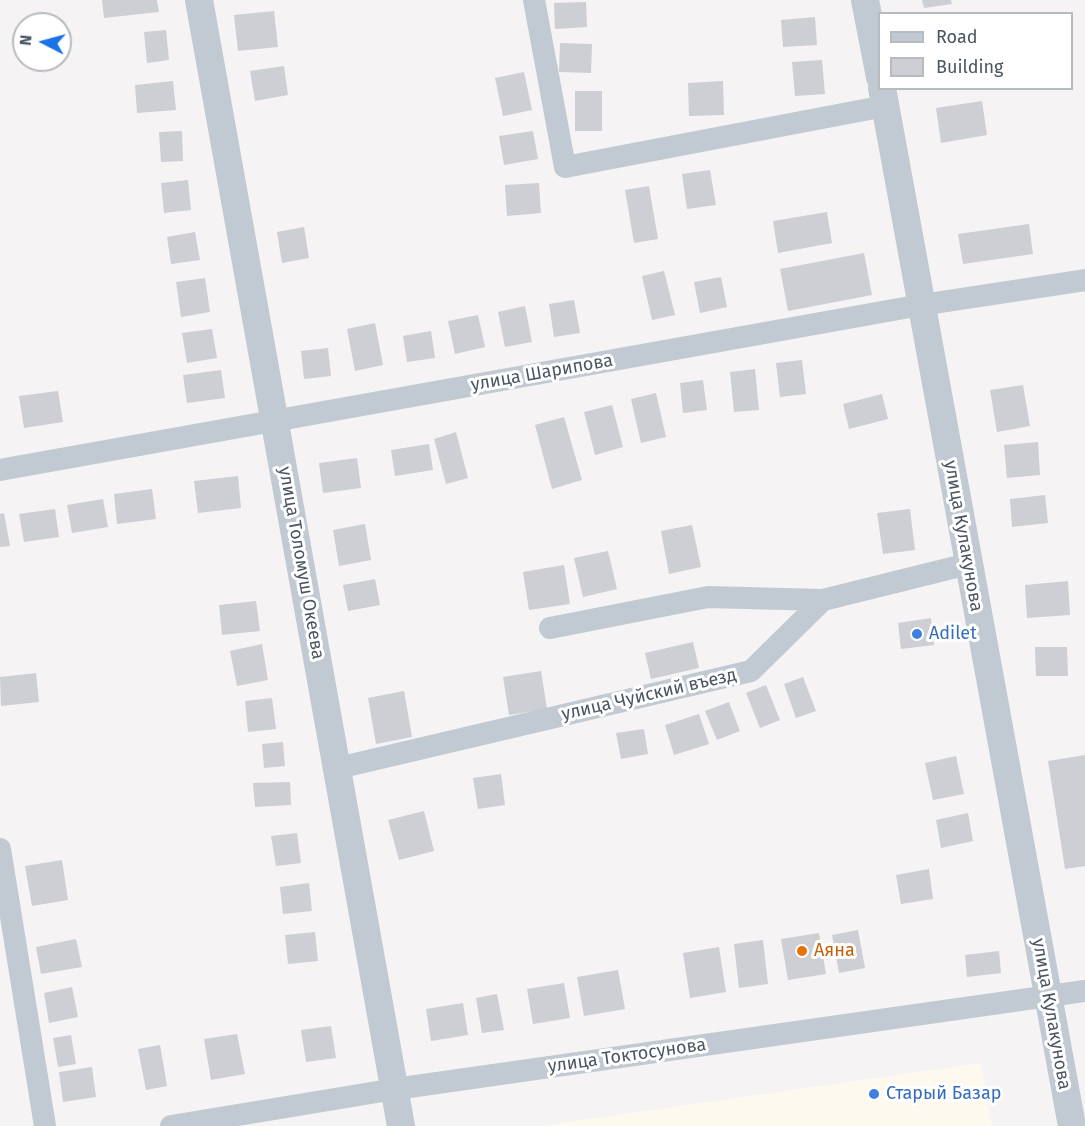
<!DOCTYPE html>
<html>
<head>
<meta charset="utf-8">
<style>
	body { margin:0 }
	#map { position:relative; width:1085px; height:1126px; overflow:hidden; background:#f5f3f3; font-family:"Fira Sans",sans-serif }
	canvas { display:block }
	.legend { position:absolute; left:878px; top:12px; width:195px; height:78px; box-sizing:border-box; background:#fff; border:2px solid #b7bbc0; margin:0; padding:8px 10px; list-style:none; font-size:18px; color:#4a5661 }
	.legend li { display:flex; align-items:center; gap:12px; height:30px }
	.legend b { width:30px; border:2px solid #b7bbc0 }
	.north { position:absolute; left:12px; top:12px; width:60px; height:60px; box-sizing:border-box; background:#fff; border:2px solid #b7bbc0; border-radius:50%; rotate:276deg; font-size:16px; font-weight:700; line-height:24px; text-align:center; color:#4a5661 }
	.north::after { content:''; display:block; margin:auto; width:21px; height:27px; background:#1a73e8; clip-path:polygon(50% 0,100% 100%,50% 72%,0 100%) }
</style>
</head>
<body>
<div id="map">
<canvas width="1085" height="1126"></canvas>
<ul class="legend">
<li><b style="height:8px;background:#c1cad2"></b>Road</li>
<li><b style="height:16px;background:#cdcfd5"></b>Building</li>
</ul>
<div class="north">N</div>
</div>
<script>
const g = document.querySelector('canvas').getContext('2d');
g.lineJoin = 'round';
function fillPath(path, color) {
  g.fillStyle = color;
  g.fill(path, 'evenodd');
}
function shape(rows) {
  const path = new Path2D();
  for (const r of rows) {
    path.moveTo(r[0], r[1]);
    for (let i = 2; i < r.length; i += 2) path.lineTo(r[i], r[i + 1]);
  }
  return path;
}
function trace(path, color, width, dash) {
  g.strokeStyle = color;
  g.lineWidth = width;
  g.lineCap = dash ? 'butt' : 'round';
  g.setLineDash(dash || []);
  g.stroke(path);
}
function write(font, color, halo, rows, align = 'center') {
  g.font = font + ' "Fira Sans",sans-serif';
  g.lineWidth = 6;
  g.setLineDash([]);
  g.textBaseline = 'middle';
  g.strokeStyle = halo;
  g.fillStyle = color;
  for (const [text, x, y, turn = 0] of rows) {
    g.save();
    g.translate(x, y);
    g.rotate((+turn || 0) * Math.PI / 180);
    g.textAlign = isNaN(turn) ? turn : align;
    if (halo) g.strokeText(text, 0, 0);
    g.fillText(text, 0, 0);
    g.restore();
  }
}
const commercial = shape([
	[981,1063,992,1126,540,1126]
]);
const building = shape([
	[102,0,157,0,159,12,104,18],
	[922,0,951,0,952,4,924,8],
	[586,2,587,27,555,29,554,3],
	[274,11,278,47,238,51,234,15],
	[815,17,817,45,783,47,781,20],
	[166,30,169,60,147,63,144,32],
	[560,43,592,44,591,73,559,72],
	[822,60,825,94,795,96,792,62],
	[284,66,288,95,255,101,250,71],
	[524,72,532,110,503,116,495,78],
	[173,81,176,110,137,113,135,85],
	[723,81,724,115,689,116,688,83],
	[575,91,602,91,602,131,575,131],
	[982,101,987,135,941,143,936,108],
	[182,131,183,161,161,162,159,132],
	[533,131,538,159,504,165,499,136],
	[710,170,716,205,687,209,682,174],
	[188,180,191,210,164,213,161,183],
	[539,183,541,213,507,216,505,185],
	[649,186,658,239,634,243,625,190],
	[827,212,832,243,778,253,773,221],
	[1029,224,1033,254,963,264,958,234],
	[304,227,309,258,282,263,277,232],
	[195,232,200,260,171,264,167,237],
	[864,253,872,295,788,311,780,269],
	[664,271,675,315,652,320,642,276],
	[721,277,727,307,700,313,694,282],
	[205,278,210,312,181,317,176,282],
	[574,300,580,333,554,337,549,304],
	[525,306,532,342,505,347,498,312],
	[478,315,485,347,455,354,448,321],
	[375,323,383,365,355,371,347,329],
	[212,329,217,358,187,363,182,333],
	[431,331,435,358,407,362,403,336],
	[328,348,331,376,304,379,301,351],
	[802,360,806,394,780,397,776,363],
	[755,369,759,410,734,412,730,372],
	[221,370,225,398,187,403,183,375],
	[703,380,707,410,683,413,680,383],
	[1023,385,1030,426,997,432,990,390],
	[58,391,63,422,24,428,19,396],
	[656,393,666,437,641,443,631,399],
	[882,394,888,419,849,429,843,404],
	[612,405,623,447,595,455,584,412],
	[564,417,582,480,552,489,535,425],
	[456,432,468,478,446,484,434,439],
	[1038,442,1040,475,1007,478,1004,445],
	[429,444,433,470,395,476,391,450],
	[357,458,361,488,323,493,319,463],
	[238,476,241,508,198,513,194,481],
	[152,489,156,519,117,524,114,494],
	[1045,495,1048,523,1012,527,1010,499],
	[103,499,108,527,72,533,67,505],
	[55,509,59,537,24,542,19,514],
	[910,509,915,550,883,554,877,513],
	[4,513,10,546,0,547,0,514],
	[365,524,371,560,339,566,333,530],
	[692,525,701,567,669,574,661,531],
	[608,551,617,589,583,597,574,558],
	[564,565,570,604,529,610,523,572],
	[375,579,380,605,348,611,343,585],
	[1068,581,1070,615,1027,618,1025,585],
	[256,601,260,631,222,635,219,605],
	[931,618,934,645,901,649,898,623],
	[693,642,699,668,651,679,645,653],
	[262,644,268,680,237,686,230,651],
	[1035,647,1067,647,1068,676,1036,676],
	[541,671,547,709,509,715,503,677],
	[36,673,39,702,1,706,0,677],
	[803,677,816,711,796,718,784,684],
	[766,685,780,720,760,728,746,693],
	[404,691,412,737,376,744,368,698],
	[272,698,276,729,248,732,245,701],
	[729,702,740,731,717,740,705,711],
	[699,714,709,744,674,755,665,725],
	[644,729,648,754,621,759,616,733],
	[283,742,285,766,264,768,262,744],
	[1085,755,1085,866,1065,869,1048,761],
	[956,756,964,794,933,800,925,763],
	[501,774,505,805,478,809,473,778],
	[290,782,291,805,255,807,253,783],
	[424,811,434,851,399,860,388,820],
	[968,813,973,841,941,848,936,820],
	[297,833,301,863,276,866,271,836],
	[62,860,68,900,32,906,25,866],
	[929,869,933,899,901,904,896,875],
	[309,883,312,911,283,914,280,887],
	[858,930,865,968,839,973,832,935],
	[315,932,318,961,288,964,285,935],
	[819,933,826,974,788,980,781,939],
	[76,939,82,967,41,974,36,947],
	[763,940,768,984,739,988,734,944],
	[719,947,726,992,690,998,683,953],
	[999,951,1001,973,967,977,965,955],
	[618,970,625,1009,584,1016,577,977],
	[564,983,570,1018,533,1024,527,989],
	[72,987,78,1017,49,1023,44,993],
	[497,994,504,1030,482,1033,476,998],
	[463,1003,468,1035,431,1041,426,1009],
	[331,1026,336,1058,306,1062,301,1030],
	[237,1034,245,1074,211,1080,204,1039],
	[71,1035,76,1064,58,1067,53,1038],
	[160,1045,167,1086,146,1090,138,1049],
	[92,1067,96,1097,63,1102,59,1072]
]);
const minor = shape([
	[534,0,565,167,885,106],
	[0,470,921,305,1085,280],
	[550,628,708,597,823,600],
	[338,768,751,671,823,600,968,564],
	[0,849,45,1126],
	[171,1126,395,1089,1085,991]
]);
const tertiary = shape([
	[199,0,401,1126],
	[865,0,880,77],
	[882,88,1072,1126]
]);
const markers = [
	[917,634,6,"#3f7fe0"],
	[802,951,6,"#e8710a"],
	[874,1094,6,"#3f7fe0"]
];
const streetNames = [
	["улица Шарипова",542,373,-10],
	["улица Кулакунова",963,536,80],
	["улица Толомуш Океева",301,563,80],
	["улица Чуйский въезд",649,695,-13],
	["улица Кулакунова",1051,1014,80],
	["улица Токтосунова",627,1056,-8]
];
const shopNames = [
	["Adilet",929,634],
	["Старый Базар",886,1094]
];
const foodNames = [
	["Аяна",814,951]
];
fillPath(commercial, '#fdf9ef');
fillPath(building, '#cdcfd5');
trace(minor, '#c1cad2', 22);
trace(tertiary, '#c1cad2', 28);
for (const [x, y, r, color] of markers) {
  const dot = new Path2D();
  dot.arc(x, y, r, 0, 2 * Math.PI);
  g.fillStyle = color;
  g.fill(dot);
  trace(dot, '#fff', 2);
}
write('18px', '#4a5661', '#fff', streetNames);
write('18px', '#366cbe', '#fff', shopNames, 'left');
write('18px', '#c56008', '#fff', foodNames, 'left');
</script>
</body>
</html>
